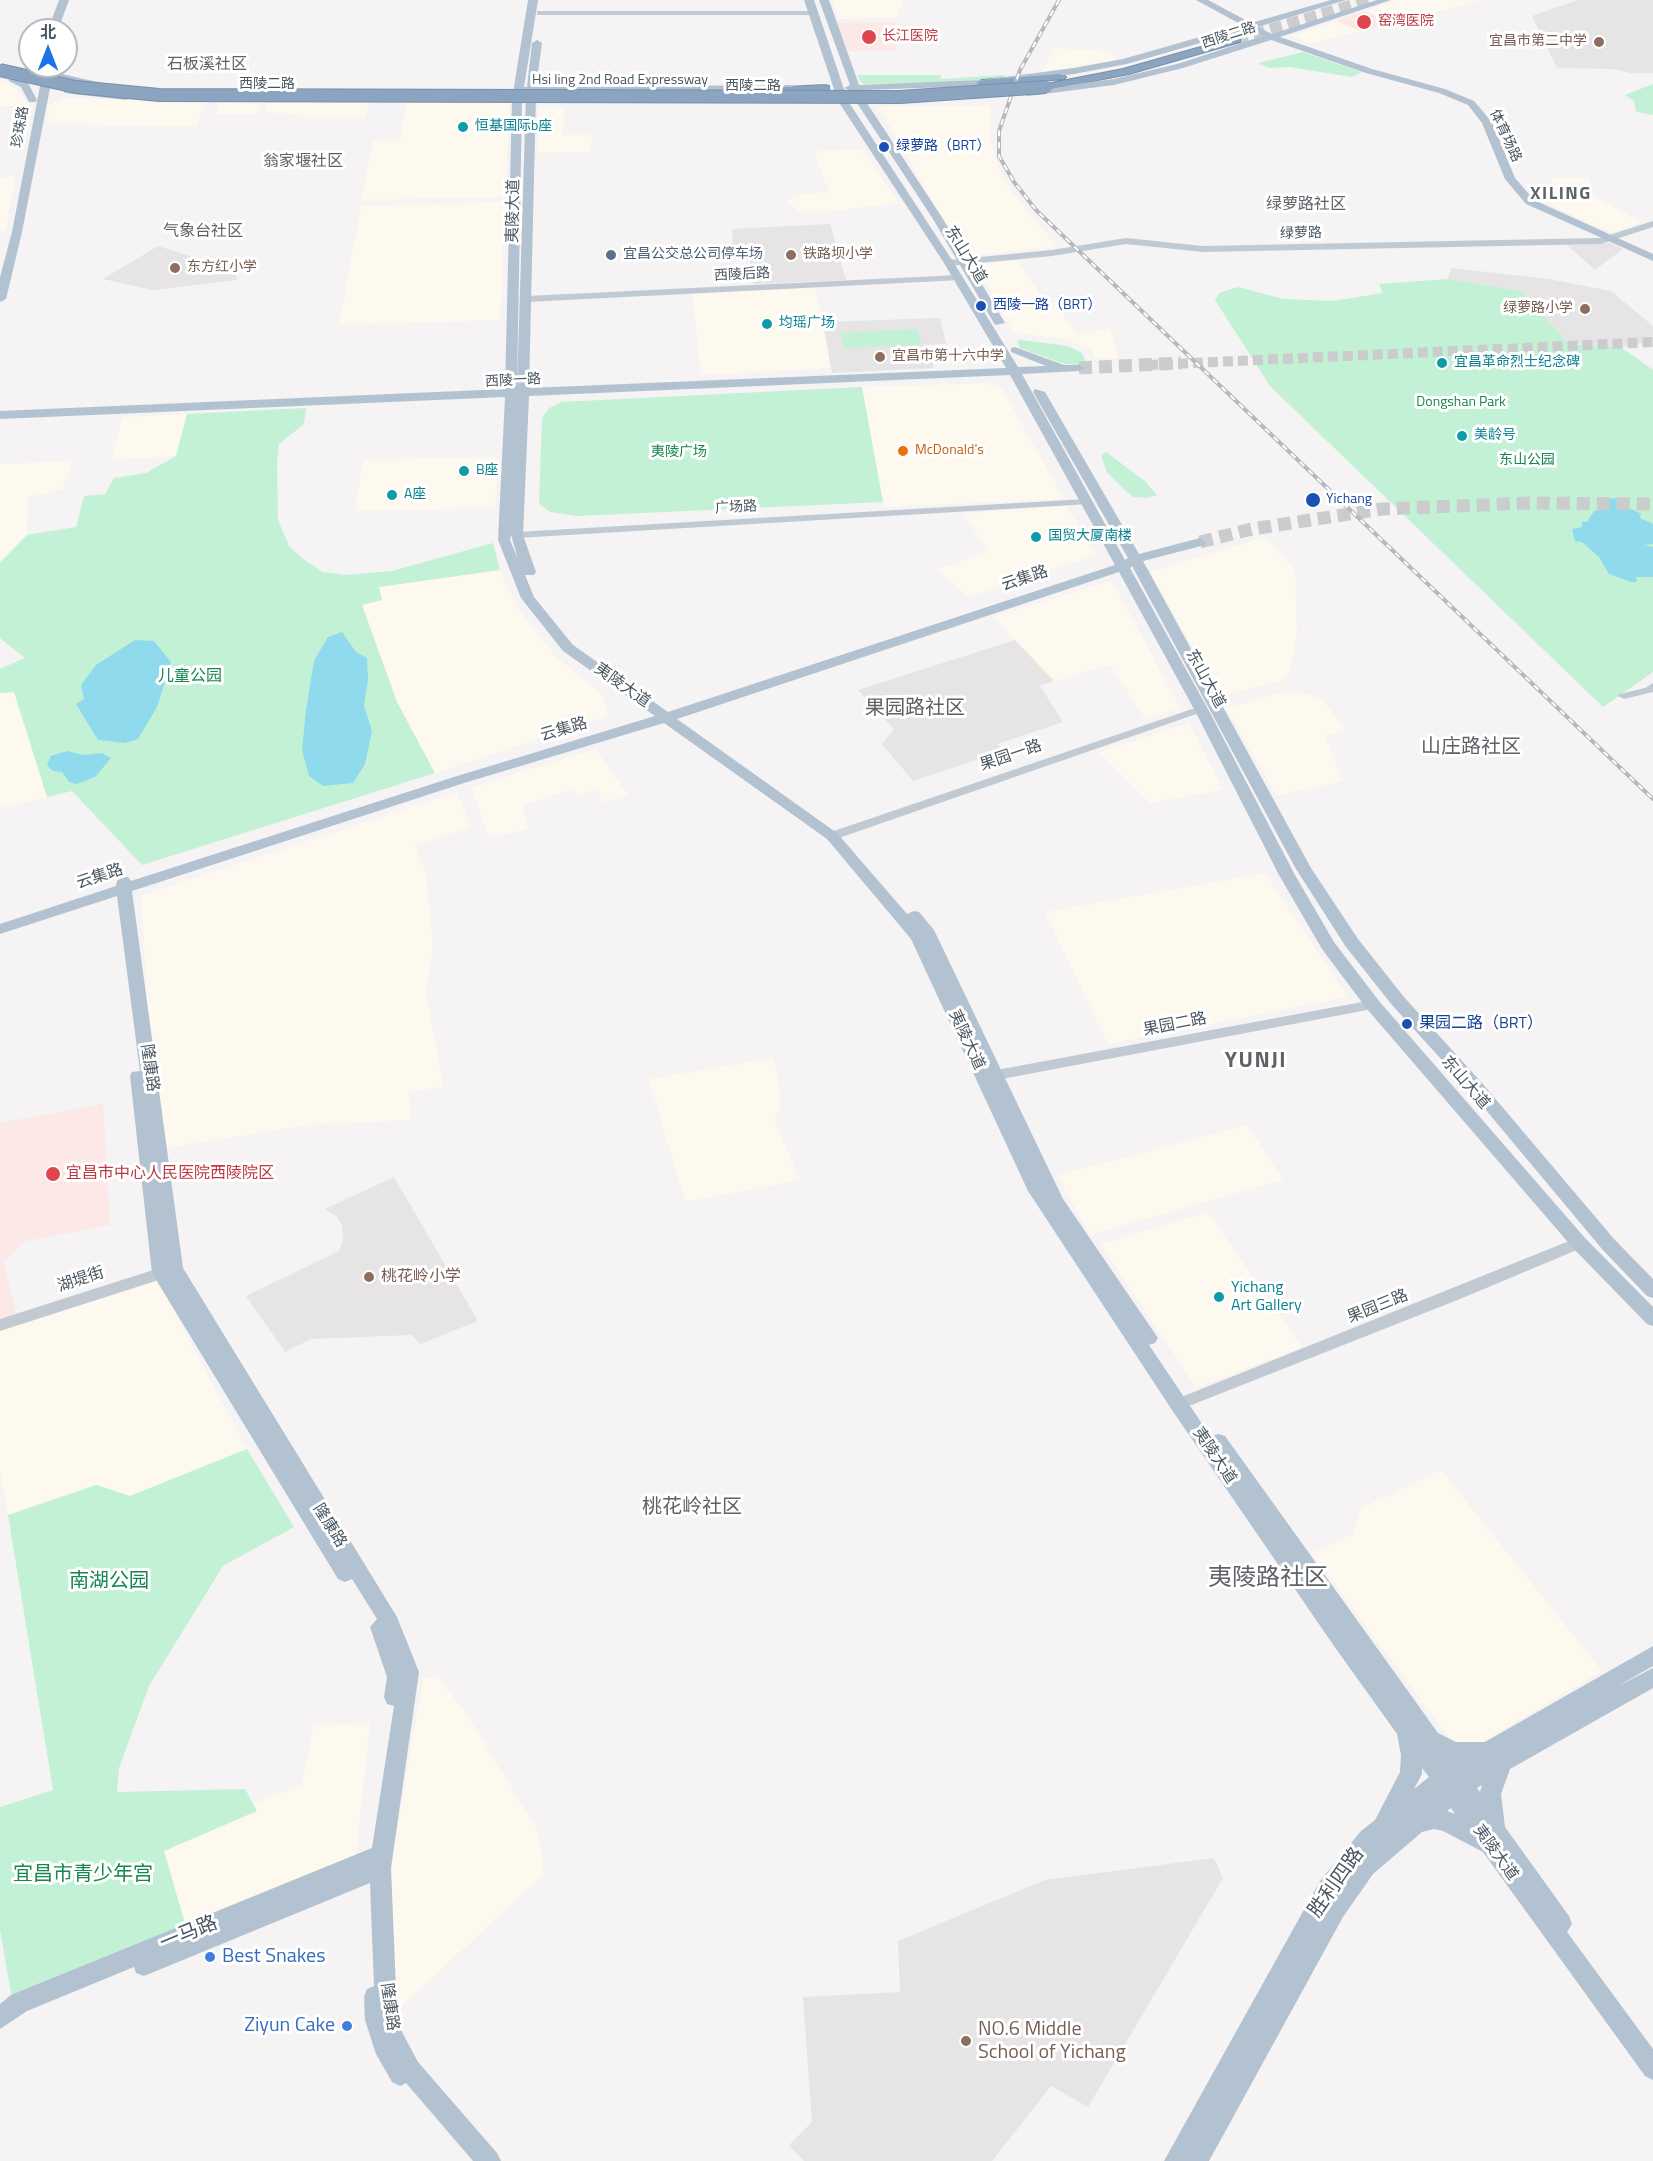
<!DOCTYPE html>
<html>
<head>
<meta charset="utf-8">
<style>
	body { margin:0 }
	#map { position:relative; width:1653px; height:2161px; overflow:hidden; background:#f5f3f3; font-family:"Titillium Web","Noto Sans SC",sans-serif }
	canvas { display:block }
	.north { position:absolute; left:18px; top:18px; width:60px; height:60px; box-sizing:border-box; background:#fff; border:2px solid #b7bbc0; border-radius:50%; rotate:0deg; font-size:16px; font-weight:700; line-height:24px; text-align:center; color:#4a5661 }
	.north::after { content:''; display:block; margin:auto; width:21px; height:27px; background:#1a73e8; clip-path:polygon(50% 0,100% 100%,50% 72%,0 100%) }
</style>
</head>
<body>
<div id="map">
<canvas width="1653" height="2161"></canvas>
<div class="north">北</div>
</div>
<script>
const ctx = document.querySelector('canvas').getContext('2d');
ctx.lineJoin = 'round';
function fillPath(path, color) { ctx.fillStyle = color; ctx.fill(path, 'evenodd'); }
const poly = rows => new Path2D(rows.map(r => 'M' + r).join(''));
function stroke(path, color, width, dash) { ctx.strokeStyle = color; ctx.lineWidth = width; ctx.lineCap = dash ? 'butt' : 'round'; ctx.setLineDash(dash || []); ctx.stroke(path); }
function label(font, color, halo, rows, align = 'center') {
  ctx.font = font + ' "Titillium Web","Noto Sans SC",sans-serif'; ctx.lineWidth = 6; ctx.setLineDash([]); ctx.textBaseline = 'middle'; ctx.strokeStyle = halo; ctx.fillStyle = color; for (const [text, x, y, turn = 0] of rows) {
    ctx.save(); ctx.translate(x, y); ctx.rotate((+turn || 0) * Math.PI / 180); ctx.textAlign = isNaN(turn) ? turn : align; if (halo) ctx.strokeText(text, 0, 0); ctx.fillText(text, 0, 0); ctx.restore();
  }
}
fillPath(poly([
	[832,0,902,0,898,16,892,18,840,19],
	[1398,0,1480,0,1392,24,1365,11],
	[1336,21,1361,31,1310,44,1291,36],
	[1053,48,1113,52,1114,60,1042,72],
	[0,80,15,87,28,105,0,107],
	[63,98,128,100,206,100,196,127,49,124,47,106],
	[221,101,262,101,257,114,215,114],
	[268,101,369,102,366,117,301,117,288,113,266,113],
	[510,101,505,197,361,200,373,141,400,140,406,102],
	[991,105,990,137,999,170,1011,191,1057,247,964,256,879,107],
	[538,107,564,107,563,135,593,135,590,152,538,153],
	[862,150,899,203,826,212,798,211,787,200,802,194,829,192,814,151],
	[15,177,6,230,0,231,0,178],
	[1551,178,1589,178,1590,195,1643,222,1612,232,1562,211,1533,194,1558,193],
	[505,202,500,320,339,325,361,206],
	[1016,260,1047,303,1055,303,1076,334,1110,329,1118,358,1096,359,1091,350,1068,340,1013,332,975,264],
	[815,288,832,368,701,375,692,293],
	[988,383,1002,389,1064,499,884,507,862,387],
	[187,414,176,456,111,460,122,417],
	[498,457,495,508,355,511,363,460],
	[72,461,63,489,28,497,27,535,0,560,0,464],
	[1067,506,1097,555,969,597,937,570,987,552,964,513],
	[1266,537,1295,570,1297,634,1290,671,1281,681,1220,696,1150,572],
	[500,570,518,608,556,657,603,695,608,716,435,773,397,702,362,605,382,600,379,587],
	[1112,580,1180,708,1146,720,1110,665,1054,681,993,617],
	[14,691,47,797,0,808,0,693],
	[1288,691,1308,694,1325,702,1346,731,1325,736,1343,781,1277,796,1226,708],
	[1189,723,1223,790,1149,803,1099,752],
	[596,749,628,795,604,803,596,790,576,796,572,789,523,805,528,830,488,837,472,787],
	[456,792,472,827,415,846,426,873,433,945,426,991,443,1086,409,1093,411,1120,307,1125,166,1148,149,1035,141,896],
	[1265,873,1348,997,1108,1044,1045,912],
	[773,1058,778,1072,777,1076,781,1103,775,1121,800,1180,685,1202,649,1079],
	[1248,1125,1283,1180,1090,1235,1057,1175],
	[1208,1212,1302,1347,1196,1388,1101,1244],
	[158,1281,247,1449,130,1496,96,1485,8,1515,0,1472,0,1331],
	[1441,1470,1602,1671,1461,1754,1312,1553,1353,1534,1361,1508],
	[437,1676,468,1716,538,1831,544,1874,393,2014,390,1968,392,1859,423,1678],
	[370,1723,356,1858,186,1927,164,1851,257,1811,253,1804,302,1784,314,1725]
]), '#fdf9ef');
fillPath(poly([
	[1578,0,1653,0,1653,73,1631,73,1612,69,1557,68,1532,16],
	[830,224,846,280,753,284,750,260,743,260,741,249,733,250,732,229],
	[1610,243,1623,249,1595,270,1567,245],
	[158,246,235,270,237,280,153,290,103,279],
	[1451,268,1549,279,1611,291,1653,326,1653,341,1621,347,1569,344,1522,291,1448,279],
	[940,318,946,344,928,345,934,368,832,373,823,322],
	[1015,640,1054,681,1040,686,1063,722,997,744,1004,751,913,781,882,744,894,729,858,690],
	[394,1177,478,1321,420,1344,412,1335,311,1339,285,1352,246,1296,339,1251,343,1240,342,1226,337,1217,325,1209],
	[1214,1858,1223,1878,1088,2107,1051,2086,992,2161,804,2161,789,2145,812,2122,803,1997,900,1992,898,1941,1045,1880]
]), '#e6e4e5');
fillPath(poly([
	[1365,11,1392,24,1361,31,1336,21],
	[895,22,897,51,848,51,837,23],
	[103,1104,110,1225,26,1241,3,1261,16,1313,0,1319,0,1123]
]), '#fce8e6');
fillPath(poly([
	[1303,52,1362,72,1352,77,1289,67,1269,68,1258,63],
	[857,75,941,75,941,79,1005,75,1004,78,940,83,862,84],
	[1653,84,1653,115,1636,112,1634,101,1625,95],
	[1448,279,1522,291,1569,344,1621,347,1653,370,1653,672,1603,707,1270,386,1215,300,1219,293,1238,287,1283,299,1332,301,1383,293,1379,284],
	[918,329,921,345,843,348,841,333],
	[1021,340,1068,346,1082,353,1088,366,1065,364,1020,348,1017,341],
	[862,387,883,502,578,516,550,512,539,504,542,418,549,408,562,402],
	[306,408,304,424,279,444,277,462,278,520,289,546,303,559,323,572,347,575,392,571,493,543,500,570,379,587,382,600,362,605,397,702,435,773,142,865,72,791,47,797,14,692,0,693,0,669,25,658,0,638,0,563,27,535,76,527,84,496,105,494,114,478,146,473,176,456,187,414],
	[1106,452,1145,481,1157,495,1147,498,1133,497,1127,492,1107,472,1101,456],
	[247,1449,294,1527,223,1566,149,1686,119,1768,117,1792,245,1789,257,1811,164,1851,186,1927,12,1999,0,1930,0,1807,53,1790,8,1515,96,1485,130,1496]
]), '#c3f1d5');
fillPath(poly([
	[1617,498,1621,500,1616,503,1636,511,1641,514,1640,518,1653,524,1653,544,1644,545,1653,547,1653,577,1636,577,1637,582,1631,582,1609,574,1599,557,1582,542,1575,541,1572,529,1582,527,1582,522,1587,522,1594,511,1600,510,1603,500],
	[342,632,356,652,367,658,368,679,364,706,372,731,365,764,353,783,323,786,309,776,302,750,306,710,314,661,328,637],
	[135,640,154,641,171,662,157,707,138,739,125,743,98,740,76,704,84,699,81,685,96,665],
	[67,751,83,755,102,753,111,758,95,777,77,784,69,782,62,772,53,771,47,765,51,756]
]), '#90daee');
stroke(poly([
	[1148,365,1653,342]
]), '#caccce', 10, [10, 5]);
stroke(poly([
	[1079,368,1181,363],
	[1200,542,1252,529,1382,509,1530,503,1653,504]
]), '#caccce', 13, [13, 7]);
stroke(poly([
	[1236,40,1370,0]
]), '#caccce', 12, [12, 6]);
const highway = poly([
	[1236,37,1240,38,1240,42,1129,74,1046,90,1040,87,1046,84,1123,69,1236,37],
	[1060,74,1066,77,1064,79,982,86,976,83,982,80,1060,74],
	[825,85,829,86,829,90,768,94,762,91,768,88,825,85]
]);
stroke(highway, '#7690ad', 2);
fillPath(poly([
	[537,11,814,11,818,13,814,15,537,15,537,11],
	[1653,221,1653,227,1601,244,1203,252,1126,244,1052,256,949,266,945,263,949,260,1052,250,1126,238,1203,246,1600,238,1653,221],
	[958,275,963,278,961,280,527,302,522,299,527,296,958,275],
	[1086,499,1091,502,1090,504,517,538,512,535,517,532,1086,499],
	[1653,683,1653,692,1624,699,1618,696,1620,694,1645,688,1653,683],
	[1201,706,1205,707,1205,711,836,839,832,840,826,836,828,833,1201,706],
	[1373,1000,1380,1005,1378,1008,986,1082,979,1077,986,1072,1373,1000],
	[1579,1237,1584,1239,1586,1243,1584,1247,1460,1299,1194,1404,1189,1406,1184,1404,1181,1400,1184,1396,1579,1237],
	[172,1264,177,1266,179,1270,177,1274,0,1331,0,1319,172,1264]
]), '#c1cad2');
fillPath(poly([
	[59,0,69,0,58,30,48,30,59,0],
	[528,0,538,0,524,87,527,87,532,43,537,40,542,43,536,87,790,85,795,88,790,91,536,93,529,388,1006,368,944,263,838,101,804,0,814,0,848,101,954,263,1018,367,1046,366,1011,352,1011,348,1015,347,1064,365,1079,365,1085,368,1079,371,1022,374,1125,560,1128,558,1033,392,1035,389,1045,392,1139,554,1200,538,1206,542,1205,545,1143,561,1311,868,1358,939,1404,997,1482,1083,1614,1239,1653,1279,1653,1298,1647,1296,1602,1249,1470,1091,1392,1005,1346,947,1296,869,1132,566,1130,568,1208,709,1295,875,1334,942,1379,1001,1585,1238,1653,1307,1653,1326,1647,1324,1573,1248,1367,1009,1322,949,1279,875,1194,709,1119,572,677,719,837,833,907,914,914,911,919,912,934,930,1063,1199,1158,1338,1155,1343,1149,1345,1211,1437,1218,1434,1225,1436,1438,1733,1456,1742,1485,1742,1653,1646,1653,1666,1616,1687,1653,1668,1653,1688,1510,1769,1501,1794,1505,1827,1569,1916,1572,1924,1567,1932,1653,2049,1653,2080,1645,2076,1483,1852,1443,1831,1434,1829,1422,1832,1373,1874,1343,1917,1209,2161,1164,2161,1320,1881,1361,1831,1375,1820,1400,1772,1401,1755,1397,1734,1334,1646,1172,1410,1028,1191,911,939,827,839,664,723,464,783,132,891,183,1268,397,1617,419,1672,391,1868,397,2014,402,2032,418,2062,497,2153,501,2161,473,2161,406,2083,400,2086,392,2082,376,2054,365,2020,364,1997,367,1989,374,1986,370,1883,144,1976,136,1973,134,1967,27,2011,0,2029,0,2004,11,1995,372,1848,394,1706,387,1704,384,1697,387,1677,370,1627,377,1619,352,1579,345,1582,338,1579,152,1273,130,1076,132,1072,140,1071,117,896,0,934,0,924,116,886,118,877,128,877,131,881,454,777,655,716,563,651,521,598,498,540,505,397,0,419,0,411,505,389,512,99,528,0],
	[523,93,526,93,517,389,522,99,523,93],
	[1010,375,1115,565,668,712,573,645,534,597,525,575,534,575,536,572,523,535,529,396,1010,375],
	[511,535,518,559,510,540,511,535],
	[1422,1768,1429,1777,1414,1789,1422,1774,1422,1768],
	[1482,1785,1480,1792,1477,1788,1482,1785],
	[1451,1808,1455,1814,1447,1811,1451,1808],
	[819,0,829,0,859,85,982,80,1074,68,1123,59,1242,25,1196,0,1208,0,1251,23,1331,0,1346,0,1258,27,1272,34,1377,0,1391,0,1280,37,1372,69,1445,89,1474,101,1492,122,1515,178,1534,200,1653,254,1653,261,1526,204,1505,179,1482,123,1468,105,1439,93,1366,73,1271,40,1183,68,1114,85,1028,96,1023,93,1028,90,1114,79,1177,64,1263,36,1249,29,1127,64,1074,74,982,86,861,90,865,100,943,219,1005,323,995,325,933,219,855,100,852,91,844,88,850,85,819,0],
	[44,66,54,66,53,72,111,85,106,88,52,78,22,232,6,299,0,302,0,277,12,232,42,76,26,71,31,68,43,70,44,66],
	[9,77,28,83,37,100,35,102,29,102,21,87,9,81,9,77],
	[68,88,126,94,131,97,126,100,65,93,63,91,68,88]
]), '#b3c2d1');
fillPath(highway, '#8ba5c1');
const rail = poly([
	[1059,0,1020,70,999,131,999,156,1014,182,1036,210,1653,799]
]);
stroke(rail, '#b5b8bd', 4);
stroke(rail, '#fff', 2, [6]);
const highwayBridge = poly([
	[0,70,76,87,159,95,900,97,1046,87]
]);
stroke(highwayBridge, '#7690ad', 14, []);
stroke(highwayBridge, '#8ba5c1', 12);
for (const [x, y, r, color] of [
	[1364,22,8,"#e0444e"],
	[869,37,8,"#e0444e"],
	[1599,42,6,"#8d6e63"],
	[463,127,6,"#0f9aa8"],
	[884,147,6,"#1a4fb4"],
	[611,255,6,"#5c6f8a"],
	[791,255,6,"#8d6e63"],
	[175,268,6,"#8d6e63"],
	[981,306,6,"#1a4fb4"],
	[1585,309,6,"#8d6e63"],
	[767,324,6,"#0f9aa8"],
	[880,357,6,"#8d6e63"],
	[1442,363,6,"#0f9aa8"],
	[1462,436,6,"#0f9aa8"],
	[903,451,6,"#e8710a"],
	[464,471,6,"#0f9aa8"],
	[392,495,6,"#0f9aa8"],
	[1313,500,8,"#1a4fb4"],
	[1036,537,6,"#0f9aa8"],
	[1407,1024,6,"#1a4fb4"],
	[53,1174,8,"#e0444e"],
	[369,1277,6,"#8d6e63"],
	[1219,1297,6,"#0f9aa8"],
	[210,1957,6,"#3f7fe0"],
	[347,2026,6,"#3f7fe0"],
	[966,2041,6,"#8d6e63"]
]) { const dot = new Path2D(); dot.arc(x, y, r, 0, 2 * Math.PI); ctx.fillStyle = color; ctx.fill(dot); stroke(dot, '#fff', 2); }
label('14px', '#be3a42', '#fff', [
	["窑湾医院",1378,22],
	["长江医院",882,37]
], 'left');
label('14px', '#4a5661', '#fff', [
	["西陵二路",1229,36,-18],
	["Hsi ling 2nd Road Expressway",620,81],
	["西陵二路",267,85],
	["西陵二路",753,87],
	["珍珠路",21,127,-80],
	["体育场路",1505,136,65],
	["绿萝路",1301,234,-1],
	["西陵后路",742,275,-3],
	["西陵一路",513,381,-3],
	["广场路",736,508,-3]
]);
label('14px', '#785e54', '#fff', [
	["宜昌市第二中学",1587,42,"right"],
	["铁路坝小学",803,255],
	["东方红小学",187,268],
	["绿萝路小学",1573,309,"right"],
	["宜昌市第十六中学",892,357]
], 'left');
label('14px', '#0d838f', '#fff', [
	["恒基国际b座",475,127],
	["均瑶广场",779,324],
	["宜昌革命烈士纪念碑",1454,363],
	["美龄号",1474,436],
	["B座",476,471],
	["A座",404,495],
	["国贸大厦南楼",1048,537]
], 'left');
label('14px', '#164399', '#fff', [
	["绿萝路（BRT）",896,147],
	["西陵一路（BRT）",993,306],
	["Yichang",1326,500]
], 'left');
label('14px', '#4e5e75', '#fff', [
	["宜昌公交总公司停车场",623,255]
], 'left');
label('14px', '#17864f', '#fff', [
	["Dongshan Park",1461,403],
	["夷陵广场",679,453],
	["东山公园",1527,461]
]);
label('14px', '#c56008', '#fff', [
	["McDonald's",915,451]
], 'left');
label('16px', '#5f6368', '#fff', [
	["石板溪社区",207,65],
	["翁家堰社区",303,162],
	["绿萝路社区",1306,205],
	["气象台社区",203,232]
]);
label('16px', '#4a5661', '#fff', [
	["夷陵大道",514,211,-89],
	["东山大道",965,255,58],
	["云集路",1025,579,-18],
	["东山大道",1205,679,61],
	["夷陵大道",622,686,35],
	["云集路",564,730,-16],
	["果园一路",1011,756,-19],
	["云集路",100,877,-18],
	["果园二路",1175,1025,-11],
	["夷陵大道",966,1040,65],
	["隆康路",149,1068,82],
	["东山大道",1465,1083,49],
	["湖堤街",81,1280,-18],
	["果园三路",1378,1307,-22],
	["夷陵大道",1214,1456,56],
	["隆康路",329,1526,58],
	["夷陵大道",1495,1853,54],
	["隆康路",389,2007,82]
]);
label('16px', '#17864f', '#fff', [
	["儿童公园",190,677]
]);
label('16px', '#164399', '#fff', [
	["果园二路（BRT）",1419,1024]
], 'left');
label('16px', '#be3a42', '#fff', [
	["宜昌市中心人民医院西陵院区",66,1174]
], 'left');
label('16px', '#785e54', '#fff', [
	["桃花岭小学",381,1277]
], 'left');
label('16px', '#0d838f', '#fff', [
	["Yichang",1231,1288],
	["Art Gallery",1231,1306]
], 'left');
ctx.letterSpacing = '1.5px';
label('bold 18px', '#5f6368', '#fff', [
	["XILING",1561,195]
]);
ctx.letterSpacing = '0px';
label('20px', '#5f6368', '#fff', [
	["果园路社区",915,709],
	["山庄路社区",1471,748],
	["桃花岭社区",692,1508]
]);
label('20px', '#17864f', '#fff', [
	["南湖公园",109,1582],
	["宜昌市青少年宫",83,1875]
]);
label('20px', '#4a5661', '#fff', [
	["胜利四路",1337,1883,-55],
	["一马路",189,1934,-22]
]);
label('20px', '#366cbe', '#fff', [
	["Best Snakes",222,1957],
	["Ziyun Cake",335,2026,"right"]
], 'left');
label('20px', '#785e54', '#fff', [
	["NO.6 Middle",978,2030],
	["School of Yichang",978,2053]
], 'left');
ctx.letterSpacing = '1.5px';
label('bold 22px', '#5f6368', '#fff', [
	["YUNJI",1256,1062]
]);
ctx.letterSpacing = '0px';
label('24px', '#5f6368', '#fff', [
	["夷陵路社区",1268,1579]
]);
</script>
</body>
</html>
